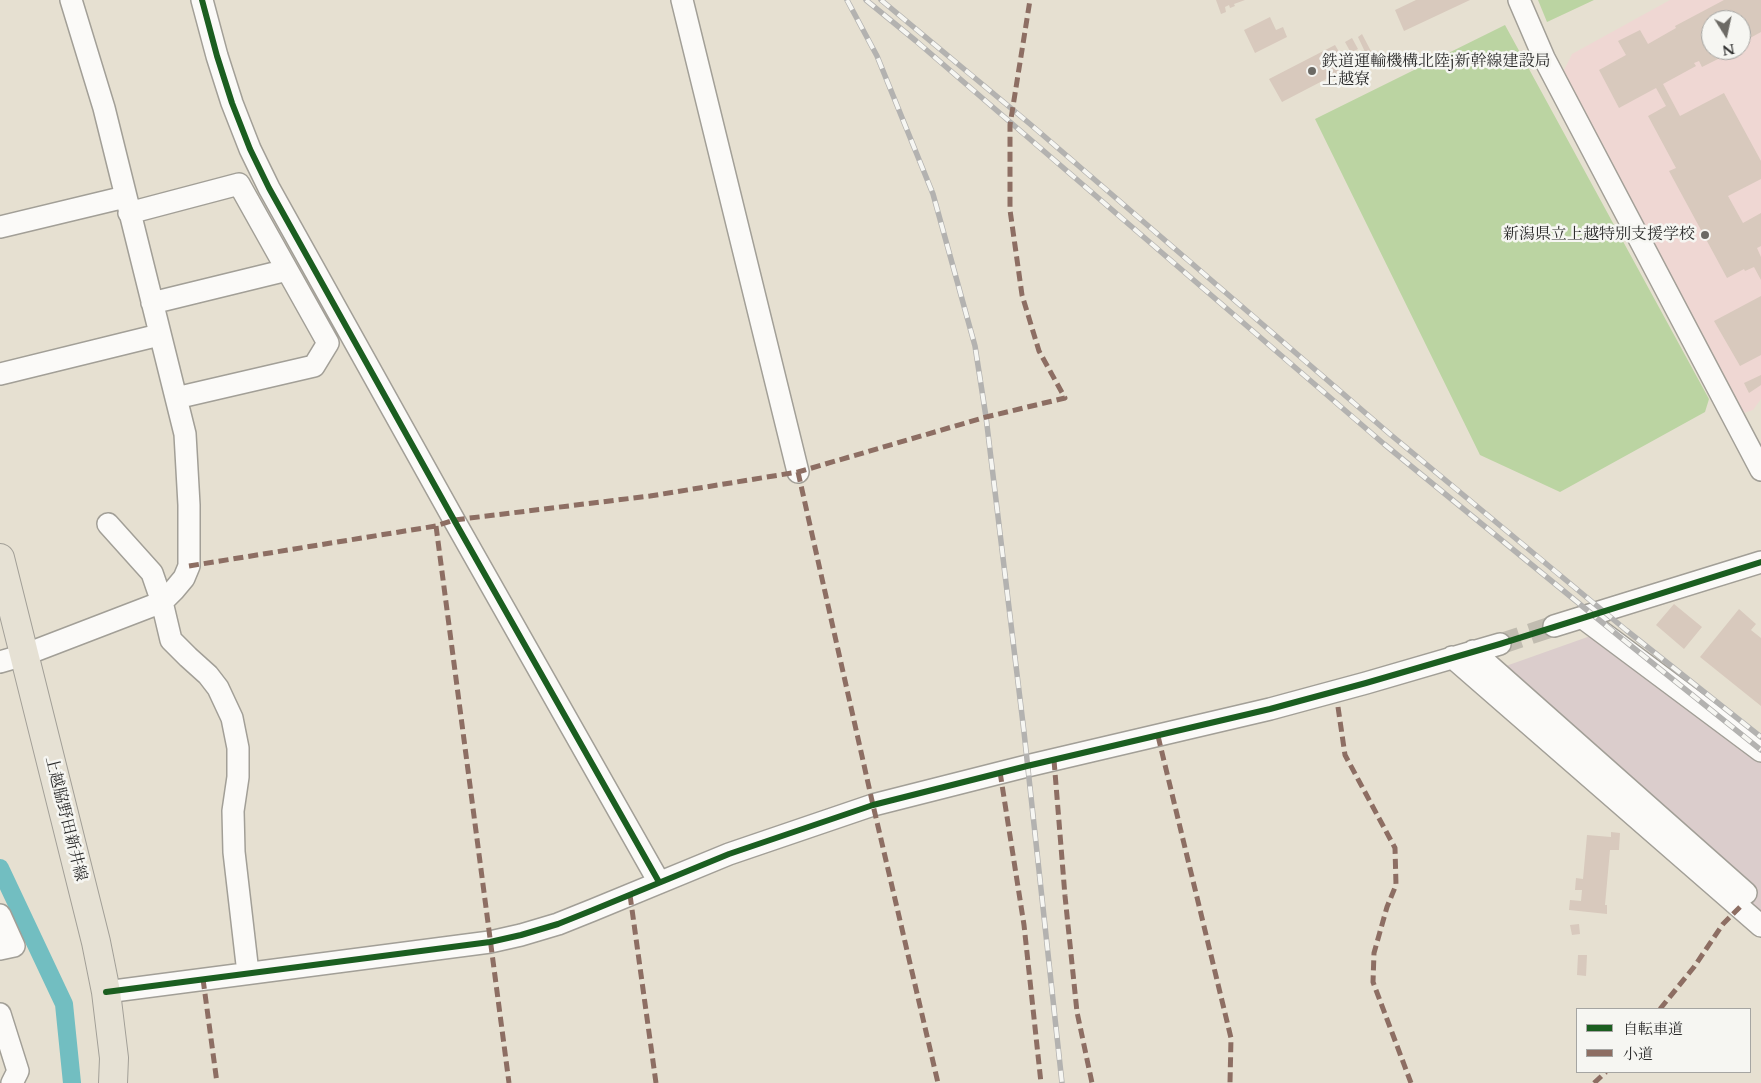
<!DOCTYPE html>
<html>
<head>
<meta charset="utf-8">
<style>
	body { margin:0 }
	#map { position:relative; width:1761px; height:1083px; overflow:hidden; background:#e6e0d1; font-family:Cardo,"Noto Serif JP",serif }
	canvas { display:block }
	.legend { position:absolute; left:1576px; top:1008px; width:175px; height:65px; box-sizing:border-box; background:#f6f6f2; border:1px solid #a5a5a2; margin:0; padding:6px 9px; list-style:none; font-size:15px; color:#2b2b2b }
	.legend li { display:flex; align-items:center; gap:10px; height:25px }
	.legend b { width:25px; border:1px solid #a5a5a2 }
	.north { position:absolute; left:1701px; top:10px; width:50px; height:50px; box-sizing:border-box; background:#f6f6f2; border:1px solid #a5a5a2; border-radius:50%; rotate:170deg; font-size:14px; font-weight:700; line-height:20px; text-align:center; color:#2b2b2b }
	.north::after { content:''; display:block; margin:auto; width:18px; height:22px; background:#6c6a65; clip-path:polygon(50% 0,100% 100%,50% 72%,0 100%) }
</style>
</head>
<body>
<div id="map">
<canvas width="1761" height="1083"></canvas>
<ul class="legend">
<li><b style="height:6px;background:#1b5e20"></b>自転車道</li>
<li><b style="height:6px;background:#8d6e63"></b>小道</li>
</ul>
<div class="north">N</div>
</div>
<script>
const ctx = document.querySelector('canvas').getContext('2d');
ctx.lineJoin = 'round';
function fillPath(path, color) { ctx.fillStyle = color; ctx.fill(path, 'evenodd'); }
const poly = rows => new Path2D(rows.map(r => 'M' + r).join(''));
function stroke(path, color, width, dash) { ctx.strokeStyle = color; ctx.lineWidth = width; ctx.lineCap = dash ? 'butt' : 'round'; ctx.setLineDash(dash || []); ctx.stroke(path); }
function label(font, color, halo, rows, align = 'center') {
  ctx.font = font + ' Cardo,"Noto Serif JP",serif'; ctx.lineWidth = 5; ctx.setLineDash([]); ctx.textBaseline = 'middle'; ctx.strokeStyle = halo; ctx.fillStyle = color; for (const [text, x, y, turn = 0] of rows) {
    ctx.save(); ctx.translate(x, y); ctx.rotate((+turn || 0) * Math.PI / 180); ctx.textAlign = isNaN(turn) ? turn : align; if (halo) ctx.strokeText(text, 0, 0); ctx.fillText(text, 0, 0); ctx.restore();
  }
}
fillPath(poly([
	[1670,0,1761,0,1761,399,1753,410,1744,413,1563,72,1572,54],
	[1711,20,1741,20,1741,50,1711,50]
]), '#efd7d3');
fillPath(poly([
	[1596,634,1761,760,1761,918,1489,672]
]), '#dbcdcc');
fillPath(poly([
	[1538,0,1594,0,1547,22],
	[1505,25,1709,399,1705,412,1560,492,1480,455,1315,119]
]), '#bbd4a2');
stroke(poly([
	[0,868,64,1004,72,1083]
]), '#72bec1', 18);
fillPath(poly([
	[1216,0,1245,0,1234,4,1235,6,1230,8,1229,5,1225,7,1226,12,1221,14],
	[1416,0,1470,0,1404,31,1395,10],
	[1724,0,1761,0,1761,32,1741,43,1741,20,1711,20,1711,50,1728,50,1730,53,1702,67,1699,61,1694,63,1696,66,1663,84,1680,116,1724,93,1761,161,1761,179,1728,196,1743,223,1761,213,1761,246,1757,248,1761,257,1761,280,1754,267,1745,271,1744,269,1727,278,1669,171,1676,168,1648,116,1666,106,1656,88,1619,108,1599,70,1626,55,1618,41,1640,30,1648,44,1676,28,1675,26],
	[1270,17,1276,30,1283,27,1287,37,1255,53,1244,30],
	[1362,34,1373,55,1358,62,1356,57,1365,52,1358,37],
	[1352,38,1358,49,1351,53,1345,42],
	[1335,45,1342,57,1349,54,1355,64,1282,102,1269,79],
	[1761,296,1761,355,1740,366,1714,321],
	[1761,375,1761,385,1749,393,1744,383],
	[1674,604,1702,627,1684,649,1656,625],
	[1739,609,1756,624,1751,630,1761,638,1761,706,1700,657],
	[1611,832,1620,833,1619,850,1610,850,1605,905,1607,905,1607,914,1569,910,1570,900,1581,901,1582,890,1575,890,1576,878,1583,879,1587,835,1611,837],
	[1579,924,1580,934,1572,935,1570,925],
	[1578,955,1587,955,1586,976,1577,975]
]), '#d8c9bd');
stroke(poly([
	[1500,644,1554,626]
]), '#c1bcb0', 21, [21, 11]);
const minor = poly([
	[202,0,217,56,232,103,250,149,269,188,454,520,659,882],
	[682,0,798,472],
	[1519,0,1544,58,1761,470],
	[129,213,239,184,328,343,314,366,176,398],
	[0,227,125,197],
	[152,303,287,270],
	[0,374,159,335],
	[108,524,152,573,162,602,171,640,188,657,208,675,218,688,232,718,238,748,238,777,233,811,234,852,248,973],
	[1583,618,1761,751],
	[1554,626,1761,562],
	[1473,651,1746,893],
	[1452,657,1761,926],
	[0,662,24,655,162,602,174,590,184,578,189,566,189,505,185,434,104,108,71,0],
	[0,915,14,946,0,949],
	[106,992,490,942,521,935,558,924,593,910,729,854,873,805,1027,766,1270,709,1366,683,1500,644],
	[0,1014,18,1071,12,1083]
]);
const major = poly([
	[0,558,96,942,106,992,114,1058,113,1083]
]);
stroke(minor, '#a29f97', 24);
stroke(major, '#a29f97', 30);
stroke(minor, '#fbfaf8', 21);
stroke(major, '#e6e1d4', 28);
const rail = poly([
	[847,0,877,56,933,194,975,346,986,417,1024,732,1062,1083],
	[866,0,916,41,1384,444,1620,637,1761,750],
	[881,0,1030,124,1391,435,1626,630,1761,737]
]);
stroke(rail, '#b3b2b0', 5.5);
stroke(rail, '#f6f6f2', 4, [11]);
stroke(poly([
	[798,472,873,805,938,1083],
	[436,526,509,1083],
	[189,566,436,526,454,520,650,496,798,472,986,417,1065,398,1039,351,1022,295,1010,210,1010,125,1030,0],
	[1338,707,1345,755,1395,848,1396,885,1387,907,1374,953,1373,982,1411,1083],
	[1158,736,1231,1038,1230,1083],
	[1054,760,1065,896,1077,1012,1092,1083],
	[1000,772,1024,925,1041,1083],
	[630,895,656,1083],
	[203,979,217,1083],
	[1660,1009,1694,967,1723,924,1740,907],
	[1594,1083,1606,1072]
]), '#8d6e63', 5, [10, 5]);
stroke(poly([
	[202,0,217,56,232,103,250,149,269,188,454,520,659,882],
	[106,992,490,942,521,935,558,924,593,910,729,854,873,805,1027,766,1270,709,1366,683,1500,644,1761,562]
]), '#1b5e20', 6);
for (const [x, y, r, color] of [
	[1312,71,5,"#6c6a65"],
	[1705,235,5,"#6c6a65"]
]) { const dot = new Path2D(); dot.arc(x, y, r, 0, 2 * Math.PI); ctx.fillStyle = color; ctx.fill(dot); stroke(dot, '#f6f6f2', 2); }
label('16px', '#2b2b2b', '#f6f6f2', [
	["鉄道運輸機構北陸j新幹線建設局",1322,62],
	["上越寮",1322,80],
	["新潟県立上越特別支援学校",1695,235,"right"]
], 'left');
label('16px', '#2b2b2b', '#f6f6f2', [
	["上越脇野田新井線",65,819,76]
]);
</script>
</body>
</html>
